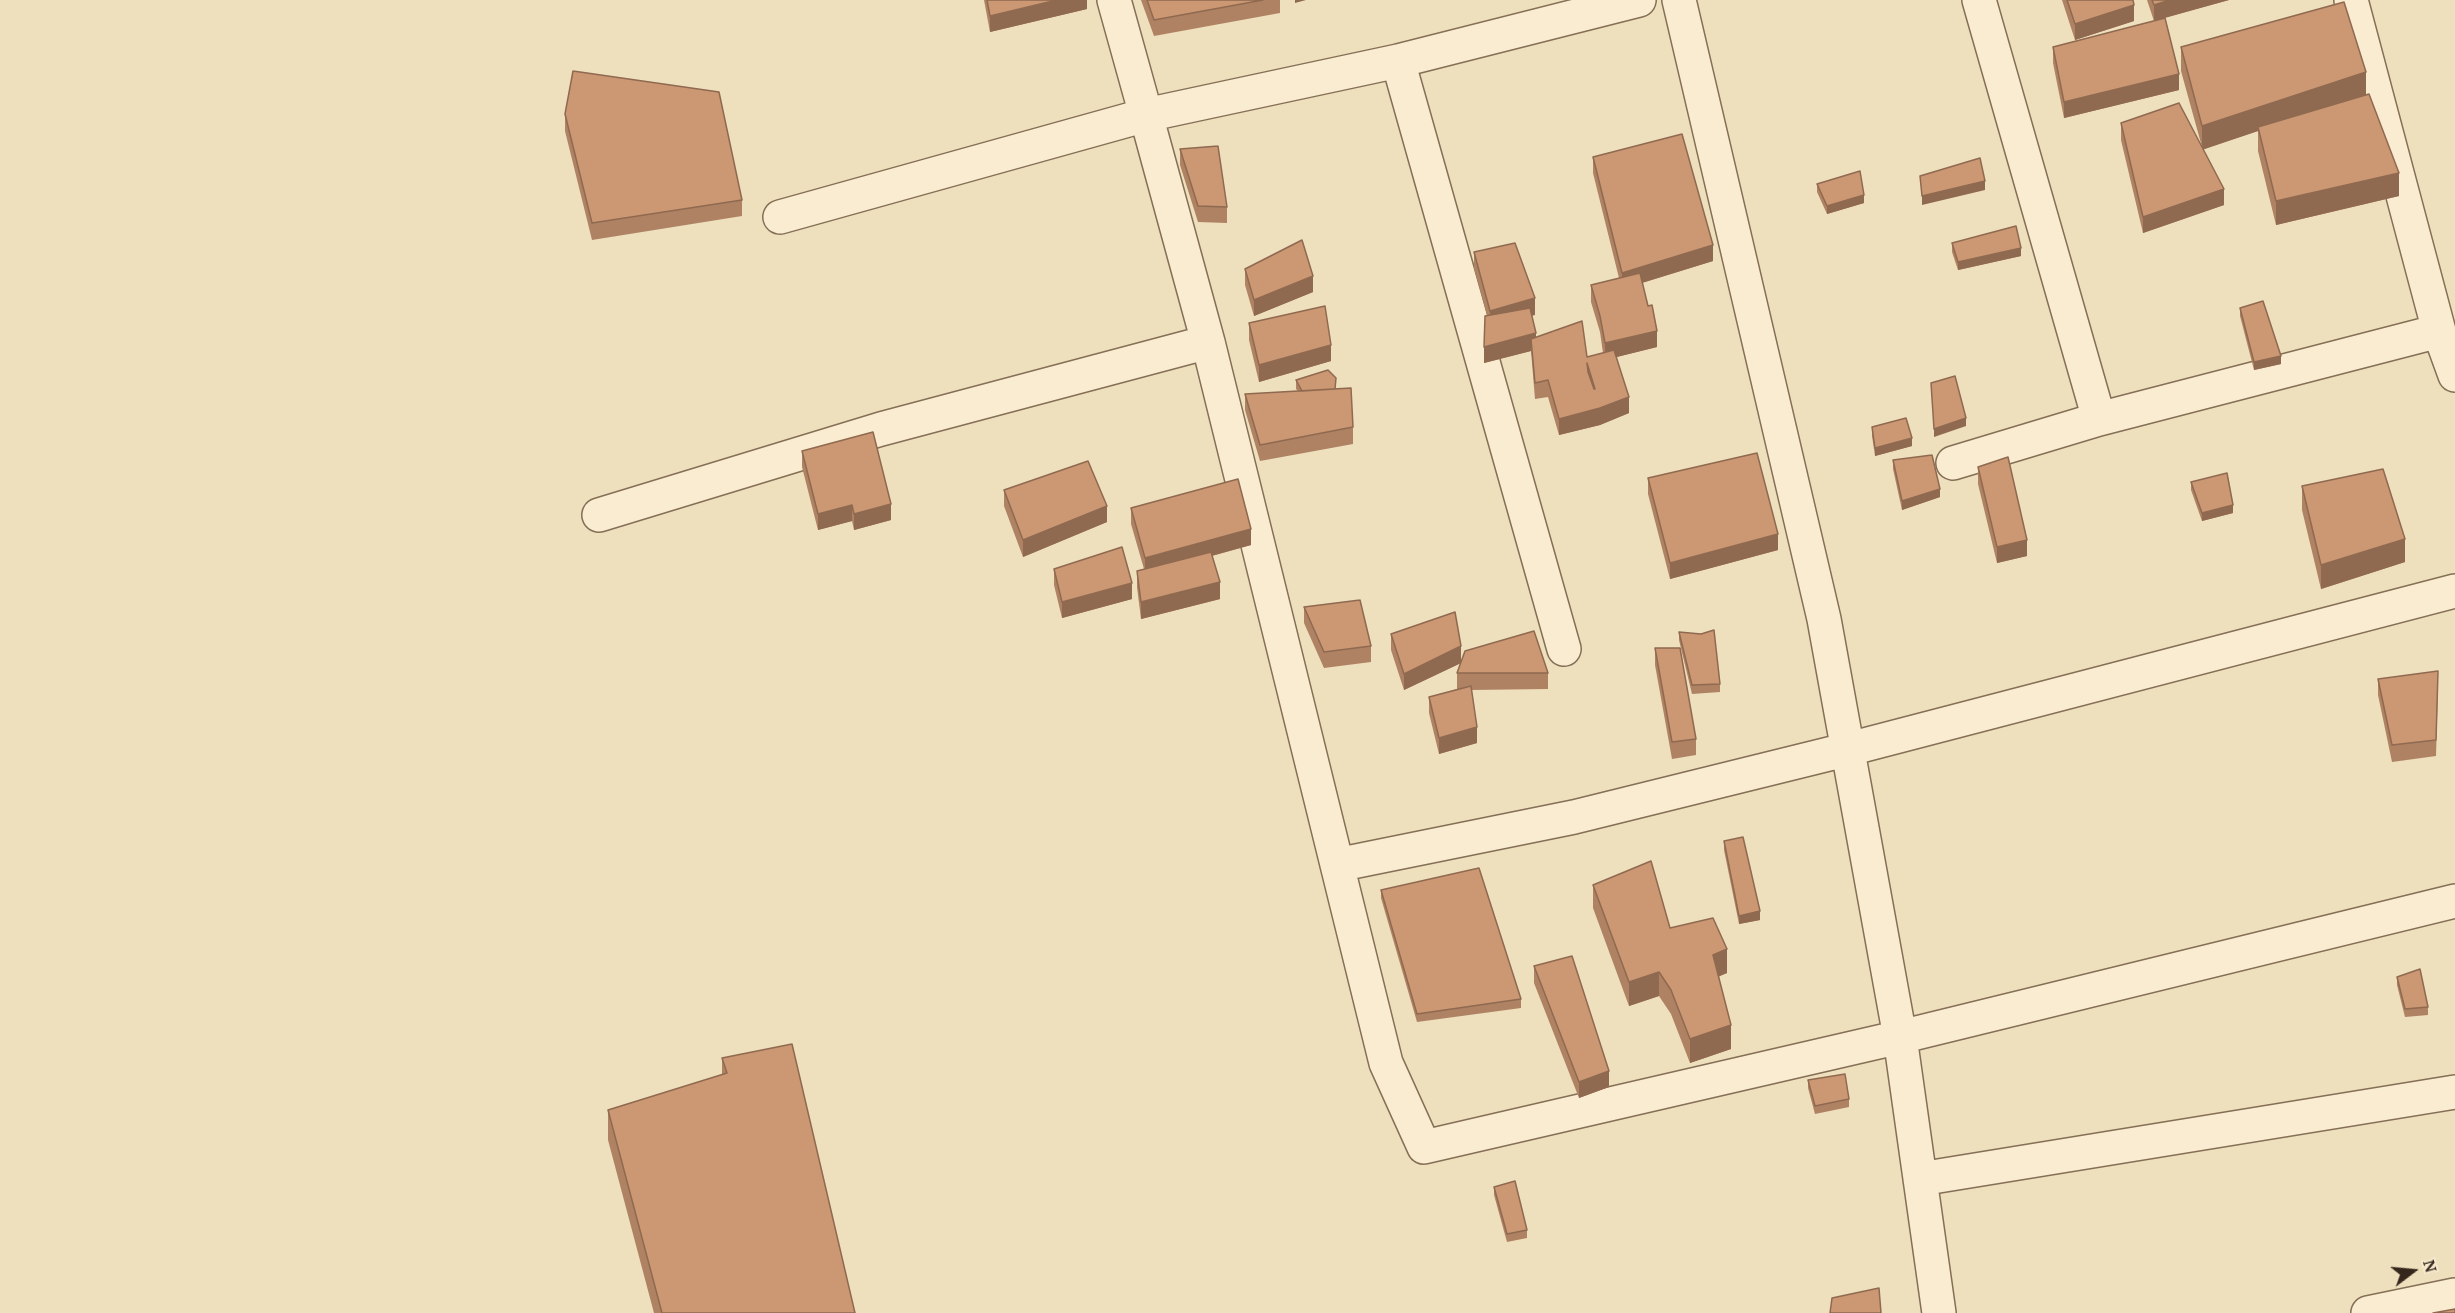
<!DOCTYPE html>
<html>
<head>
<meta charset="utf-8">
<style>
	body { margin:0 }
	#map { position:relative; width:2455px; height:1313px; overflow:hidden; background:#eedfbd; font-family:"PT Serif",serif }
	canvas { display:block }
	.north { position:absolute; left:2383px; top:1241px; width:60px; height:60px; -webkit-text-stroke:4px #f5e9cd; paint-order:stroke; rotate:74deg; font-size:16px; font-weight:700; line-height:24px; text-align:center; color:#35271b }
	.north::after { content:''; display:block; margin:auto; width:21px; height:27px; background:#35271b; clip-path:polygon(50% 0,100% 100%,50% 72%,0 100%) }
</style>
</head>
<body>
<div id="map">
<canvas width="2455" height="1313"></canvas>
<div class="north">N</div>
</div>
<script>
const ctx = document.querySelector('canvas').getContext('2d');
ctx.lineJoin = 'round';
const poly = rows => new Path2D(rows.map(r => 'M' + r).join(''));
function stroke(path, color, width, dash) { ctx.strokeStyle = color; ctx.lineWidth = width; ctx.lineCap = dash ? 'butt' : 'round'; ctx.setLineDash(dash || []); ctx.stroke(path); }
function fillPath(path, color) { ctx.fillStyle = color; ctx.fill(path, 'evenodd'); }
const minor = poly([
	[1114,0,1146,115,1398,61,1639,0],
	[1679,0,1824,619,1900,1037,1939,1313],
	[1979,0,2099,419,2439,331,2351,0],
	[1398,61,1564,649],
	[780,217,1146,115,1208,342,1386,1063,1424,1147,1900,1037,2455,901],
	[2439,331,2455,375],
	[1953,463,2099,419],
	[599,515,881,429,1208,342],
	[1337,865,1574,817,1849,749,2455,591],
	[1920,1179,2455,1092],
	[2368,1313,2455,1295]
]);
stroke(minor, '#856f56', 36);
stroke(minor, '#f9ecd0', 33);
fillPath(poly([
	[984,0,1087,0,1087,9,990,32],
	[1141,0,1280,0,1280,13,1154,36],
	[2062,0,2133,0,2134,21,2075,40],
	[2147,0,2229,0,2163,18,2179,90,2064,118,2053,63,2053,47,2154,21],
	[2181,47,2366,95,2399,196,2276,225,2258,151,2258,131,2203,149,2224,205,2143,233,2121,140,2121,123,2202,147,2181,71],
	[565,114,742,200,742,216,592,240,565,131],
	[1180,149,1227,207,1227,223,1198,222,1180,165],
	[1593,157,1713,261,1642,283,1657,347,1616,357,1629,413,1600,425,1559,435,1548,397,1535,399,1531,351,1484,363,1487,315,1474,268,1474,252,1535,315,1531,315,1536,337,1587,357,1603,353,1600,332,1591,302,1591,285,1619,278,1593,173],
	[1817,184,1864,203,1827,214,1817,192],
	[1952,243,2021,256,1958,270,1952,252],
	[1245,269,1313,292,1254,316,1245,285],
	[2240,308,2281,364,2254,370,2240,316],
	[1249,323,1331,361,1259,382,1249,340],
	[1296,380,1336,389,1353,427,1353,444,1260,461,1245,410,1245,394,1298,391,1296,389],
	[1872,427,1912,446,1875,456,1872,436],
	[802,451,891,520,854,530,852,521,818,530,802,467],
	[1893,460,1940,497,1902,510,1893,469],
	[1978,467,2027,556,1997,563,1978,484],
	[1648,478,1778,550,1670,579,1648,494],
	[2191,482,2233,513,2202,521,2191,490],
	[2302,486,2405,562,2321,589,2302,510],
	[1004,490,1107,522,1023,557,1004,506],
	[1131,508,1251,545,1212,556,1220,599,1141,619,1137,587,1137,571,1144,569,1131,524],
	[1054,569,1132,599,1062,618,1054,585],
	[1304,607,1371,646,1371,662,1324,668,1304,623],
	[1679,632,1720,684,1720,692,1692,694,1679,640],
	[1391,634,1461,661,1548,673,1548,689,1471,690,1477,743,1439,754,1429,713,1429,697,1457,689,1457,673,1461,663,1404,690,1391,650],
	[1655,648,1696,739,1696,755,1672,759,1655,665],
	[2378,679,2438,687,2436,756,2392,762,2378,695],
	[1724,841,1760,920,1739,924,1724,850],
	[1593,885,1670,928,1727,973,1719,976,1731,1049,1690,1063,1671,1014,1659,996,1629,1006,1593,908],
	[1381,890,1521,999,1521,1008,1417,1022,1381,898],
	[1534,966,1609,1087,1579,1098,1534,983],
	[2397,977,2428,1007,2428,1015,2405,1017,2397,985],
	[722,1058,855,1313,654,1313,608,1140,608,1110,722,1075],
	[1808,1080,1849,1099,1849,1107,1815,1114,1808,1088],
	[1494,1187,1527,1230,1527,1238,1507,1242,1494,1195]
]), '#af8263');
fillPath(poly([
	[1057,0,1087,0,1087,9,990,32,990,16],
	[1295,0,1306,0,1295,3],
	[2170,0,2229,0,2154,21,2154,5],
	[2134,5,2134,21,2075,40,2075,24],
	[2366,72,2366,96,2258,127,2258,131,2202,150,2202,126],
	[2179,74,2179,90,2064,118,2064,102],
	[2399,173,2399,196,2276,225,2276,201],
	[1985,181,1985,190,1922,205,1922,196],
	[2224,189,2224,205,2143,233,2143,217],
	[1864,195,1864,203,1827,214,1827,206],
	[1713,245,1713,261,1622,289,1622,273],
	[2021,248,2021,256,1958,270,1958,262],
	[1313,276,1313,292,1254,316,1254,300],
	[1535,298,1535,315,1490,327,1490,311],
	[1657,331,1657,347,1605,360,1605,343],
	[1536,333,1536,349,1531,339,1531,351,1484,363,1484,347],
	[1331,345,1331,361,1259,382,1259,365],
	[2281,356,2281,364,2254,370,2254,362],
	[1629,397,1629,413,1600,425,1559,435,1559,419],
	[1966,418,1966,426,1934,437,1934,429],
	[1912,438,1912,446,1875,456,1875,448],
	[1940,489,1940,497,1902,510,1902,501],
	[891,504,891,520,854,530,854,514],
	[852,505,852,521,818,530,818,514],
	[2233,505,2233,513,2202,521,2202,513],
	[1107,506,1107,522,1023,557,1023,540],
	[1251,529,1251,545,1145,574,1145,558],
	[1778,534,1778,550,1670,579,1670,563],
	[2405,539,2405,562,2321,589,2321,565],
	[2027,540,2027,556,1997,563,1997,547],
	[1220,582,1220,599,1141,619,1141,602],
	[1132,583,1132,599,1062,618,1062,602],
	[1461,646,1461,663,1404,690,1404,674],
	[1477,727,1477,743,1439,754,1439,738],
	[1760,911,1760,920,1739,924,1739,916],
	[1727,949,1727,973,1713,979,1713,955],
	[1659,972,1659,996,1629,1006,1629,982],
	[1731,1025,1731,1049,1690,1063,1690,1039],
	[1609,1071,1609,1087,1579,1098,1579,1082]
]), '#8f6a50');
const building = poly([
	[987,0,1057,0,990,16,987,0],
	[1147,0,1263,0,1154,20,1147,0],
	[2067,0,2133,0,2134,5,2075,24,2067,0],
	[2152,0,2170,0,2154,5,2152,0],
	[2344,2,2366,72,2202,126,2181,47,2344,2],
	[2165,18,2179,74,2064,102,2053,47,2165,18],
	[573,71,719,92,742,200,592,223,565,114,573,71],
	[2369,94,2399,173,2276,201,2258,127,2369,94],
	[2179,103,2224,189,2143,217,2121,123,2179,103],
	[1682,134,1713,245,1622,273,1593,157,1682,134],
	[1218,146,1227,207,1198,206,1180,149,1218,146],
	[1980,158,1985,181,1922,196,1920,176,1980,158],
	[1860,171,1864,195,1827,206,1817,184,1860,171],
	[2016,226,2021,248,1958,262,1952,243,2016,226],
	[1302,240,1313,276,1254,300,1245,269,1302,240],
	[1515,243,1535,298,1490,311,1474,252,1515,243],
	[1640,273,1648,306,1652,305,1657,331,1605,343,1600,316,1591,285,1640,273],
	[2263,301,2281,356,2254,362,2240,308,2263,301],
	[1325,306,1331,345,1259,365,1249,323,1325,306],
	[1530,308,1536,333,1484,347,1485,316,1530,308],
	[1582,321,1587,357,1614,350,1629,397,1600,408,1559,419,1548,380,1535,383,1531,339,1582,321],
	[1587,363,1595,389,1594,389,1588,372,1587,363],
	[1328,370,1336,378,1335,389,1302,391,1296,380,1328,370],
	[1955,376,1966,418,1934,429,1931,383,1955,376],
	[1351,388,1353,427,1260,445,1245,394,1351,388],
	[1906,418,1912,438,1875,448,1872,427,1906,418],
	[873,432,891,504,854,514,852,505,818,514,802,451,873,432],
	[1757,453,1778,534,1670,563,1648,478,1757,453],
	[1932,455,1940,489,1902,501,1893,460,1932,455],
	[2008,457,2027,540,1997,547,1978,467,2008,457],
	[1088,461,1107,506,1023,540,1004,490,1088,461],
	[2383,469,2405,539,2321,565,2302,486,2383,469],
	[2227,473,2233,505,2202,513,2191,482,2227,473],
	[1238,479,1251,529,1145,558,1131,508,1238,479],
	[1122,547,1132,583,1062,602,1054,569,1122,547],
	[1211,552,1220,582,1141,602,1137,571,1211,552],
	[1360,600,1371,646,1324,652,1304,607,1360,600],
	[1455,612,1461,646,1404,674,1391,634,1455,612],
	[1714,630,1720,684,1692,685,1679,632,1701,634,1714,630],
	[1534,631,1548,673,1457,673,1465,651,1534,631],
	[1655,648,1680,648,1696,739,1672,742,1655,648],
	[2438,671,2436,740,2392,745,2378,679,2438,671],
	[1471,686,1477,727,1439,738,1429,697,1471,686],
	[1743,837,1760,911,1739,916,1724,841,1743,837],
	[1651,861,1670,928,1713,918,1727,949,1713,955,1731,1025,1690,1039,1671,990,1659,972,1629,982,1593,885,1651,861],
	[1479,868,1521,999,1417,1014,1381,890,1479,868],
	[1572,956,1609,1071,1579,1082,1534,966,1572,956],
	[2420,969,2428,1007,2405,1009,2397,977,2420,969],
	[792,1044,855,1313,662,1313,608,1110,727,1073,722,1058,792,1044],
	[1845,1074,1849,1099,1815,1106,1808,1080,1845,1074],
	[1515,1181,1527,1230,1507,1234,1494,1187,1515,1181],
	[1879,1288,1881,1313,1830,1313,1832,1298,1879,1288],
	[2455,1309,2455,1313,2433,1313,2455,1309]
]);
fillPath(building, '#cc9773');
stroke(building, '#8f6a50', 1.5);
</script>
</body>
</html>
